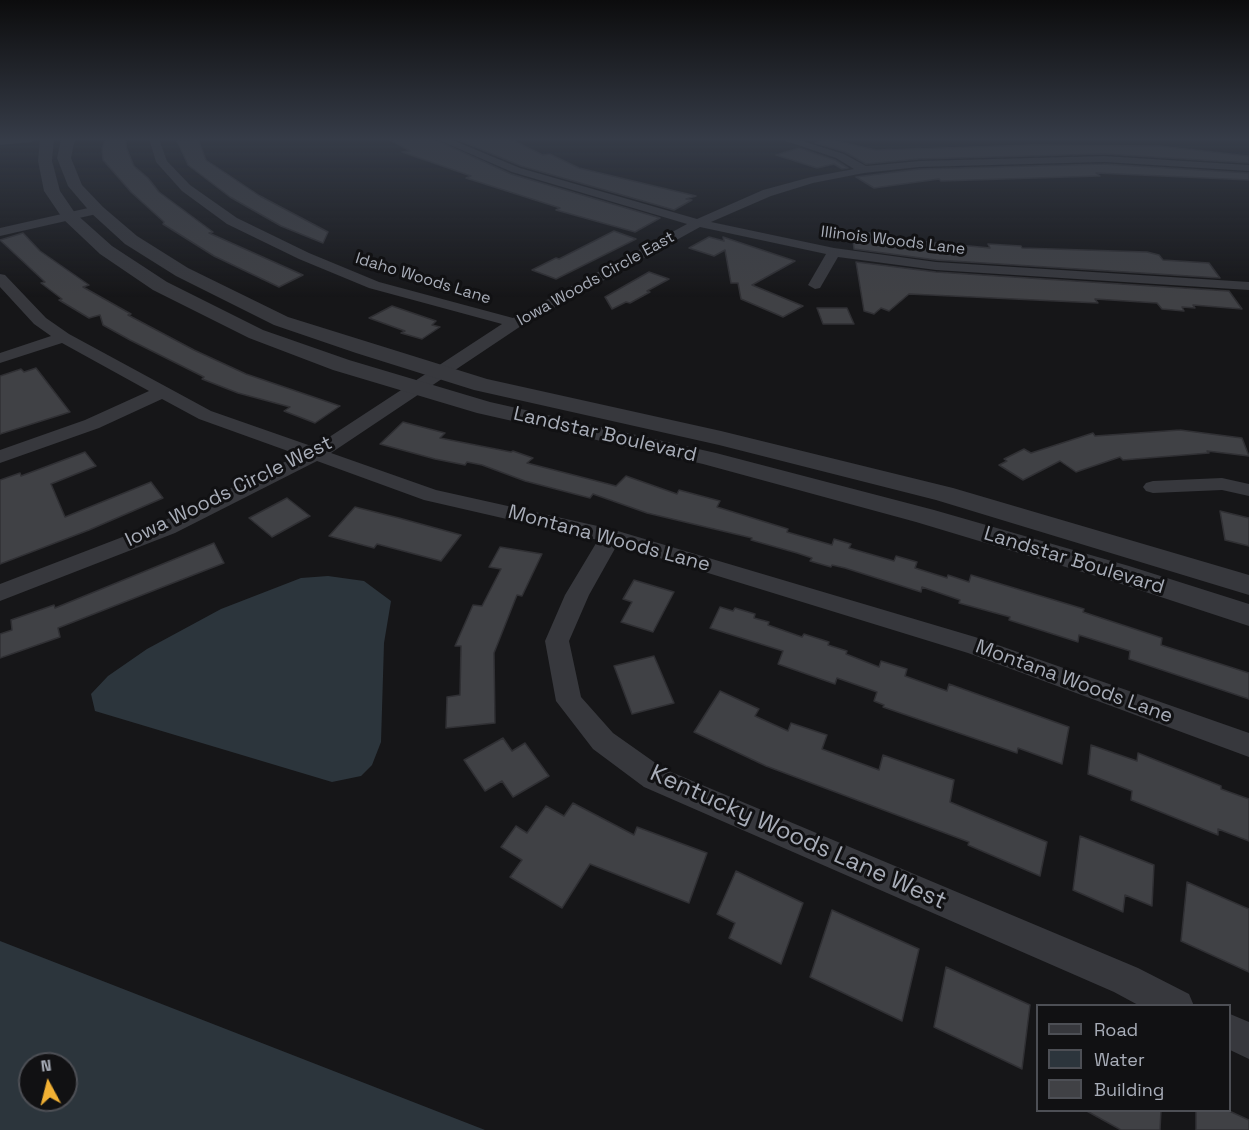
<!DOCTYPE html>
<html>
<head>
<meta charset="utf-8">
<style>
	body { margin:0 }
	#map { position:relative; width:1249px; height:1130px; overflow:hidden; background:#161618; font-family:"Space Grotesk",sans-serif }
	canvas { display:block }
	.legend { position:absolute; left:1036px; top:1004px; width:195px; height:108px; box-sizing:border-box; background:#111113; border:2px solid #4d4f55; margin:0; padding:8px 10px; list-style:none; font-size:18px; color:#a8adb8 }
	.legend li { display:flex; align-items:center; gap:12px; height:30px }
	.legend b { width:30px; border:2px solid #4d4f55 }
	.north { position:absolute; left:18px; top:1052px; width:60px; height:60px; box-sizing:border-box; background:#111113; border:2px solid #4d4f55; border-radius:50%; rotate:353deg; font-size:16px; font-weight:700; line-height:24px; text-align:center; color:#a8adb8 }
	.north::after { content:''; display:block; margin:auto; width:21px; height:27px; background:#f2b134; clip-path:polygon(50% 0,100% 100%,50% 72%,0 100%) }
</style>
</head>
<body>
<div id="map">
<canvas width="1249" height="1130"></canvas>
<ul class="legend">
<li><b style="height:8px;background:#37383d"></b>Road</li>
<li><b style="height:16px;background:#2c353c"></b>Water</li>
<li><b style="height:16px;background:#404145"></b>Building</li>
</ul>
<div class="north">N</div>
</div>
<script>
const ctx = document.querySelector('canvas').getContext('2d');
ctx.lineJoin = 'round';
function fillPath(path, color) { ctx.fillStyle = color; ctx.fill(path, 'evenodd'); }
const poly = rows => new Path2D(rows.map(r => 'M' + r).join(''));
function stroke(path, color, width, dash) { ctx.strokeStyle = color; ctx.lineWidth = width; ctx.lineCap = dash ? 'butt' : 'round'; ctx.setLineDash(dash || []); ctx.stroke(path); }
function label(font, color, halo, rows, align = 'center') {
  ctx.font = font + ' "Space Grotesk",sans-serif'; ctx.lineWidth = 6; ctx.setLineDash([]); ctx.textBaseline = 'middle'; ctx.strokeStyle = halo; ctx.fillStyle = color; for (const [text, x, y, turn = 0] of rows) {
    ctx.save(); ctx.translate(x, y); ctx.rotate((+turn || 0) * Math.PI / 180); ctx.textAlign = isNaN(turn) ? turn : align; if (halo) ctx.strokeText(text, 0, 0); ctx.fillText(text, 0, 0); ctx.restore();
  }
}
fillPath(poly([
	[328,576,364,581,391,601,384,643,381,742,372,765,361,776,332,782,95,711,91,694,108,676,147,649,221,609,301,578],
	[0,941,485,1130,0,1130],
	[30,1064,66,1064,66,1100,30,1100]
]), '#2c353c');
const building = poly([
	[110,139,125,139,127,149,134,166,148,178,159,192,213,232,209,233,303,275,279,287,214,256,163,224,164,222,131,192,103,160,102,148,105,141,110,139],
	[198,139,206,160,260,196,328,232,323,243,281,226,230,197,188,165,177,141,198,139],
	[389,139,434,139,511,174,660,218,635,232,556,210,560,208,466,178,471,176,402,152,410,151,389,139],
	[456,139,510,139,543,155,550,154,579,168,696,196,686,199,692,200,674,210,521,166,456,139],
	[827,139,876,150,1033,145,1160,146,1249,156,1249,163,1104,154,919,159,866,164,845,152,815,143,827,139],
	[799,148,835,160,848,168,842,169,834,164,817,168,776,155,799,148],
	[1104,164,1249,173,1249,180,1096,173,1100,176,941,181,939,179,874,188,856,177,919,169,1104,164],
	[614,231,636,239,556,279,532,270,556,258,559,259,614,231],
	[852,231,889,235,888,238,990,248,988,244,1021,246,1022,248,1147,252,1159,255,1163,260,1209,263,1220,278,936,260,854,249,852,231],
	[23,233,40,251,89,285,83,287,131,314,128,315,194,350,246,374,340,406,315,423,284,411,290,407,238,393,202,379,204,377,130,340,103,325,100,315,89,318,59,300,62,299,41,283,45,282,0,240,23,233],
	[709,237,724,241,723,237,795,261,752,285,803,306,783,317,741,299,738,283,731,283,725,250,714,256,689,248,709,237],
	[856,262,936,272,1229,291,1242,309,1193,305,1195,308,1182,307,1184,311,1162,309,1157,303,1095,299,1098,303,909,294,889,311,881,308,874,314,864,311,856,262],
	[649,272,669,279,647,291,650,292,630,303,626,302,612,309,605,297,649,272],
	[392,306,436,321,432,325,440,327,422,339,401,333,405,331,369,318,392,306],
	[817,308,847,308,854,324,823,324,817,308],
	[36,368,70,412,0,434,0,376,21,369,24,372,36,368],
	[403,422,445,433,440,438,511,452,513,451,533,458,527,463,616,486,626,476,677,494,679,490,720,501,717,507,788,529,787,532,832,545,834,539,851,544,849,548,894,561,896,556,917,562,915,568,947,578,948,575,969,582,971,575,1084,609,1083,612,1162,638,1161,645,1249,673,1249,699,1129,659,1130,651,1079,635,1078,642,1009,620,1010,617,959,603,960,600,922,587,921,592,845,568,832,565,831,567,810,561,812,558,797,553,751,540,752,538,647,513,593,494,590,498,525,481,482,465,467,462,465,465,435,459,380,444,403,422],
	[1180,430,1242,438,1249,456,1207,451,1209,453,1123,460,1120,457,1076,472,1060,461,1023,480,999,465,1007,461,1004,459,1024,449,1031,453,1093,433,1095,436,1180,430],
	[85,452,96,466,51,484,65,517,151,482,163,498,89,530,0,564,0,480,20,473,21,476,85,452],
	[287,498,310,516,272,537,249,518,287,498],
	[355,507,399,518,461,535,441,561,377,544,374,548,329,536,355,507],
	[1220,511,1249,518,1249,546,1225,540,1220,511],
	[214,543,224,563,58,628,60,637,0,658,0,634,12,630,11,620,54,605,55,608,214,543],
	[500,547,542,554,522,596,517,595,494,653,495,723,446,728,447,697,460,695,461,646,455,646,473,605,482,606,501,569,489,567,500,547],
	[634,580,674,592,653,632,621,622,632,602,623,599,634,580],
	[720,607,733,611,735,608,755,614,754,618,769,622,768,625,802,637,804,634,829,642,828,645,847,651,846,654,879,667,881,661,907,669,905,676,947,691,949,684,1069,727,1062,764,1018,748,1017,753,883,707,884,705,874,701,877,692,837,678,835,684,778,664,783,651,710,628,720,607],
	[654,656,674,703,632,714,614,666,654,656],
	[720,691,759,709,755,716,788,731,791,723,827,735,822,749,879,770,883,755,954,780,950,802,1047,842,1040,876,968,845,969,842,766,766,694,732,720,691],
	[503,738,512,751,525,743,549,776,513,797,502,781,485,791,464,760,503,738],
	[1091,745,1137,761,1138,753,1221,786,1221,789,1249,799,1249,841,1218,829,1218,835,1131,800,1132,791,1088,774,1091,745],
	[573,803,634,835,637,827,707,853,689,903,590,864,562,908,510,877,522,860,501,847,516,826,527,833,546,806,564,816,573,803],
	[1080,836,1154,865,1152,906,1125,895,1123,912,1073,890,1080,836],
	[736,871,803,903,781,964,729,938,735,923,717,914,736,871],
	[1187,882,1249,909,1249,972,1181,941,1187,882],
	[832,910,919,949,902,1021,810,977,832,910],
	[946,967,1030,1005,1022,1069,934,1027,946,967],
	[1085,1110,1161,1110,1160,1130,1121,1130,1085,1110],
	[1196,1110,1227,1110,1249,1120,1249,1130,1196,1130,1196,1110]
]);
fillPath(building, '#404145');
stroke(building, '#303034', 1.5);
fillPath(poly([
	[0,139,36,139,31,142,0,145,0,139],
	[149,139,159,139,167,161,190,185,237,218,309,253,379,282,513,318,687,224,512,172,436,139,450,139,520,168,697,219,763,190,811,177,854,169,836,158,780,139,796,139,844,154,866,166,919,161,1104,156,1249,165,1249,171,1104,162,919,167,864,173,813,183,771,196,711,222,834,248,936,262,1249,282,1249,290,936,270,838,257,820,288,815,289,808,285,826,254,700,227,521,326,331,453,436,490,611,529,975,637,1249,733,1249,757,968,653,617,545,589,595,569,641,581,697,613,733,664,769,1138,968,1189,994,1194,1006,1140,1006,1114,992,644,787,593,749,556,701,545,641,565,595,598,540,424,500,317,461,175,533,0,601,0,584,159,523,299,455,199,419,162,399,99,428,0,463,0,450,85,420,149,391,62,343,0,363,0,353,51,336,34,324,0,287,0,274,5,275,46,318,69,334,211,411,314,447,502,324,369,288,299,259,227,224,182,191,156,162,149,139],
	[97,206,103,210,101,213,0,236,0,228,97,206],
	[1222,478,1249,484,1249,496,1222,490,1153,493,1146,491,1143,487,1146,483,1153,481,1222,478],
	[1230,1014,1249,1022,1249,1059,1230,1050,1230,1014]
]), '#37383d');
fillPath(poly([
	[40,139,54,139,52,161,60,191,75,213,112,246,167,282,263,330,349,360,490,402,716,453,934,510,1129,566,1249,604,1249,626,1109,580,916,522,703,464,477,413,333,370,249,338,153,290,100,254,63,219,44,191,38,161,40,139],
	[61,139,75,139,71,158,82,185,103,207,137,236,188,268,288,317,487,379,721,431,953,488,1249,575,1249,595,936,500,719,445,474,390,356,353,274,325,176,276,125,244,91,213,68,186,57,158,61,139]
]), '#37383d');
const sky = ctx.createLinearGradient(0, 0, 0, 297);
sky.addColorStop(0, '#0c0c0d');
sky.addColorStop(0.47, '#363c48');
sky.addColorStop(1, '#363c4800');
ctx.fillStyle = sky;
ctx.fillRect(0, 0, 1249, 297);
label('16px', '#a8adb8', '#111113', [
	["Illinois Woods Lane",893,241,7],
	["Idaho Woods Lane",423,279,17],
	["Iowa Woods Circle East",596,279,-29]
]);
label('20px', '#a8adb8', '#111113', [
	["Landstar Boulevard",605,435,13],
	["Iowa Woods Circle West",229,492,-26],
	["Montana Woods Lane",609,539,15],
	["Landstar Boulevard",1074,561,17],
	["Montana Woods Lane",1074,682,20]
]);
label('24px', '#a8adb8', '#111113', [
	["Kentucky Woods Lane West",798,838,24]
]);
</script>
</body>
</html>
